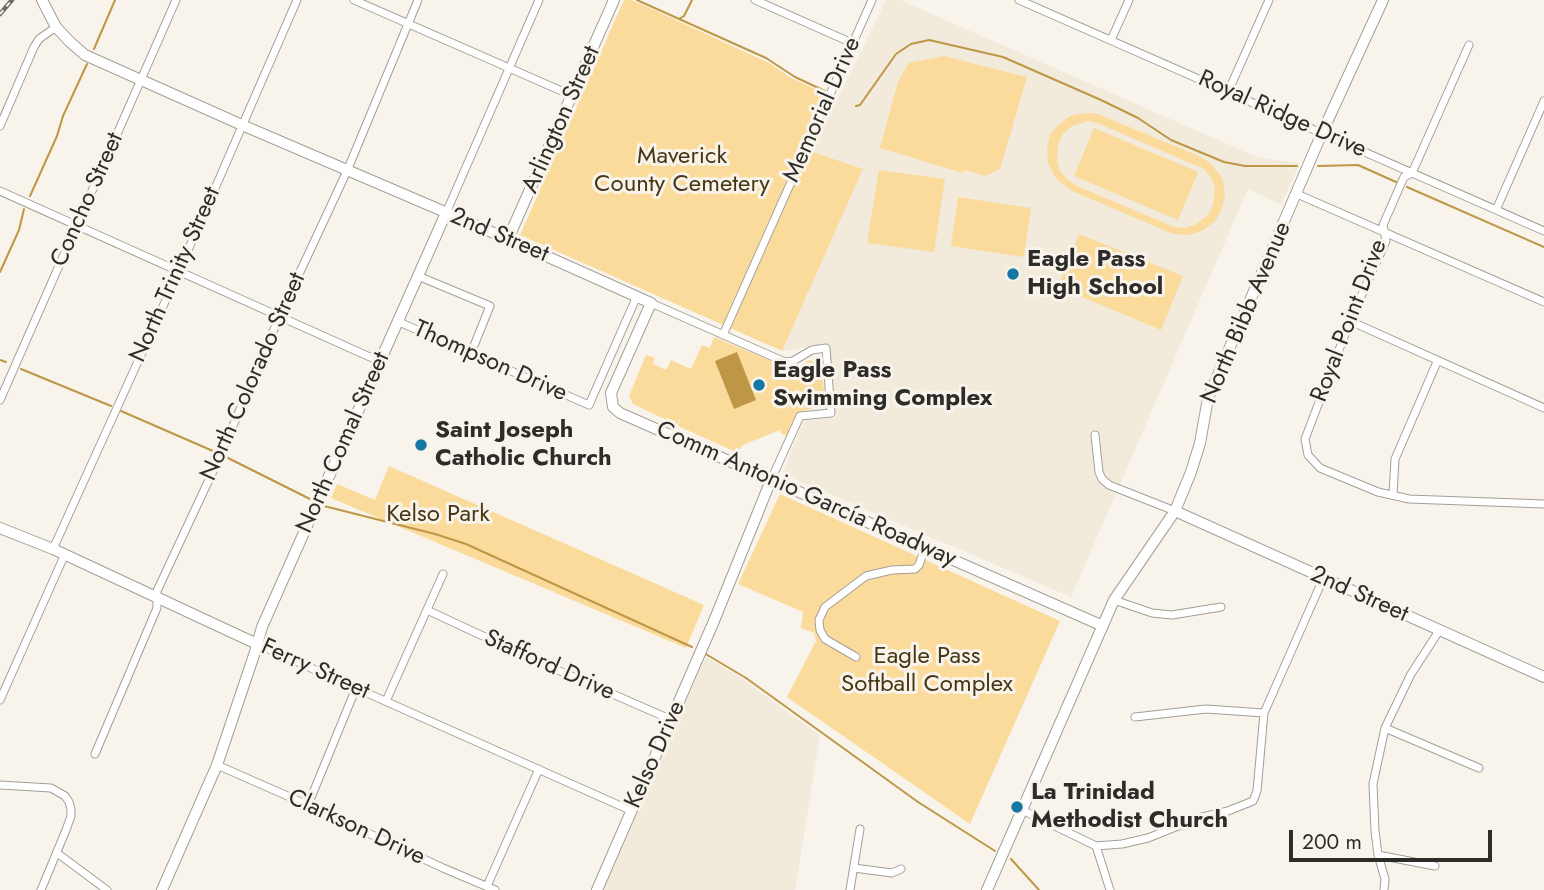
<!DOCTYPE html>
<html>
<head>
<meta charset="utf-8">
<style>
	body { margin:0 }
	#map { position:relative; width:1544px; height:890px; overflow:hidden; background:#f8f4ec; font-family:Jost,sans-serif }
	canvas { display:block }
	.scale { position:absolute; left:1289px; top:830px; width:203px; height:32px; box-sizing:border-box; border:4px solid #2e2c29; border-top:0; padding-left:9px; font-size:21px; line-height:24px; white-space:nowrap; color:#2e2c29; -webkit-text-stroke:5px #f8f4ec; paint-order:stroke }
</style>
</head>
<body>
<div id="map">
<canvas width="1544" height="890"></canvas>
<div class="scale">200 m</div>
</div>
<script>
const ctx = document.querySelector('canvas').getContext('2d');
ctx.lineJoin = 'round';
function fillPath(path, color) { ctx.fillStyle = color; ctx.fill(path, 'evenodd'); }
const poly = rows => new Path2D(rows.map(r => 'M' + r).join(''));
function stroke(path, color, width, dash) { ctx.strokeStyle = color; ctx.lineWidth = width; ctx.lineCap = dash ? 'butt' : 'round'; ctx.setLineDash(dash || []); ctx.stroke(path); }
function label(font, color, halo, rows, align = 'center') {
  ctx.font = font + ' Jost,sans-serif'; ctx.lineWidth = 6; ctx.setLineDash([]); ctx.textBaseline = 'middle'; ctx.strokeStyle = halo; ctx.fillStyle = color; for (const [text, x, y, turn = 0] of rows) {
    ctx.save(); ctx.translate(x, y); ctx.rotate((+turn || 0) * Math.PI / 180); ctx.textAlign = isNaN(turn) ? turn : align; if (halo) ctx.strokeText(text, 0, 0); ctx.fillText(text, 0, 0); ctx.restore();
  }
}
fillPath(poly([
	[886,0,900,0,1259,158,1300,163,1281,205,1248,189,1071,597,783,474,803,421,836,418,829,344,782,351,863,169,812,151],
	[706,657,738,676,820,735,795,890,602,890]
]), '#f2eadb');
fillPath(poly([
	[624,0,631,0,650,8,771,64,791,78,827,94,802,148,863,169,782,351,520,235],
	[944,56,1027,77,1000,169,986,176,964,170,963,173,880,148,898,82,909,63],
	[1091,113,1098,114,1199,156,1211,164,1220,175,1223,181,1225,195,1222,209,1215,221,1203,230,1196,233,1189,235,1173,234,1072,191,1060,182,1055,177,1048,163,1047,149,1050,135,1059,124,1070,116,1077,114],
	[1088,121,1097,123,1204,169,1211,178,1215,188,1213,205,1208,215,1195,225,1184,228,1174,227,1075,185,1068,180,1060,171,1057,160,1058,144,1063,134,1072,126],
	[1094,128,1198,172,1178,220,1074,176],
	[879,170,945,179,934,252,867,243],
	[958,197,1031,208,1024,257,951,246],
	[1079,234,1183,276,1161,330,1058,287],
	[714,337,788,368,798,368,809,360,820,363,826,402,822,406,799,412,788,437,781,433,780,430,743,445,738,453,678,426,681,417,677,425,633,404,629,396,646,355,655,358,653,364,666,370,671,360,691,369,702,345,710,348],
	[389,466,704,605,686,648,331,498,337,484,375,500],
	[780,494,1060,621,970,824,787,697,816,641,814,633,801,628,803,612,738,584]
]), '#fbdb9c');
fillPath(poly([
	[737,352,756,400,734,409,715,361]
]), '#bd9745');
stroke(poly([
	[637,0,766,58,795,77,825,91],
	[679,19,684,16,692,0],
	[94,49,115,0],
	[856,106,860,105,896,54,911,44,929,40,1003,57,1101,100,1138,118,1171,140,1224,162,1245,166,1297,166],
	[1318,166,1358,165,1396,182],
	[1407,187,1544,247],
	[30,196,57,136,63,116,87,64],
	[0,272,19,230,24,209],
	[0,360,6,362],
	[21,369,111,406],
	[121,411,213,451],
	[224,456,310,499],
	[324,506,435,534,466,544,692,647],
	[704,653,746,678,918,802,995,851],
	[1011,859,1039,890]
]), '#bd9745', 2);
const street = poly([
	[354,0,573,96],
	[755,0,852,43],
	[1019,0,1544,231],
	[1111,40,1129,0],
	[1469,45,1412,173,1404,177,1383,225,1386,241,1350,321,1305,439,1308,455,1320,468,1378,492,1409,499,1544,504],
	[1228,92,1269,0],
	[0,126,34,47,39,39,56,27],
	[0,191,381,362],
	[1297,194,1544,302],
	[1496,210,1544,101],
	[446,213,539,0],
	[418,276,490,306,471,353],
	[651,303,785,362,793,361,812,350,826,348,831,413,800,416,771,480],
	[1350,321,1544,408],
	[399,322,589,405,637,296],
	[723,335,872,0],
	[0,400,176,0],
	[1095,435,1099,472,1102,479,1109,485,1175,511],
	[1393,495,1395,459,1437,362],
	[53,549,179,271,297,0],
	[1114,600,1152,613,1172,615,1221,607],
	[427,610,528,657,672,720],
	[257,644,632,811],
	[856,657,825,639,820,630,819,620,825,607,866,576,892,570,915,569,919,565,925,548],
	[0,700,65,554],
	[386,701,443,574],
	[1135,717,1206,709,1264,713],
	[1385,728,1479,768],
	[95,754,157,608,157,591,221,454,280,315,347,171,418,0],
	[217,765,308,805,443,868,495,890],
	[0,785,51,788,65,796,69,802,71,809,71,816,66,830,41,890],
	[308,805,356,688],
	[1022,810,1096,846,1110,890],
	[1096,846,1122,844,1148,838,1198,818,1228,811,1253,801,1257,791,1264,713,1323,579],
	[57,853,107,890],
	[1378,855,1435,866],
	[854,868,892,873,901,869],
	[487,886,539,769],
	[850,890,860,829],
	[1384,890,1385,879,1378,855,1375,831,1373,784,1385,728,1411,674,1439,631]
]);
const secondary = poly([
	[42,0,56,27,70,42,85,55,242,125,508,239,651,303,611,393,613,407,620,413,1103,626],
	[508,239,614,0],
	[1175,511,1544,677],
	[0,528,53,549,257,644],
	[162,890,217,765,255,652,262,627,446,213],
	[597,890,714,621,771,480],
	[987,890,1114,600,1175,511,1191,472,1200,443,1208,398,1322,133,1383,0]
]);
stroke(street, '#a39f97', 9);
stroke(secondary, '#a39f97', 12);
stroke(street, '#fff', 7);
stroke(secondary, '#fff', 10);
const rail = poly([
	[0,14,12,0]
]);
stroke(rail, '#6e6c67', 4.5);
stroke(rail, '#f8f4ec', 2, [5]);
for (const [x, y, r, color] of [
	[1013,274,7,"#1578a4"],
	[759,385,7,"#1578a4"],
	[421,445,7,"#1578a4"],
	[1017,807,7,"#1578a4"]
]) { const dot = new Path2D(); dot.arc(x, y, r, 0, 2 * Math.PI); ctx.fillStyle = color; ctx.fill(dot); stroke(dot, '#f8f4ec', 2.5); }
label('24px', '#2e2c29', '#f8f4ec', [
	["Memorial Drive",823,110,-66],
	["Royal Ridge Drive",1282,115,24],
	["Arlington Street",562,120,-66],
	["Concho Street",88,200,-66],
	["2nd Street",499,236,23],
	["North Trinity Street",176,275,-66],
	["North Bibb Avenue",1247,313,-67],
	["Royal Point Drive",1350,321,-69],
	["Thompson Drive",490,362,24],
	["North Colorado Street",254,377,-66],
	["North Comal Street",344,443,-66],
	["Comm Antonio García Roadway",806,495,24],
	["2nd Street",1359,595,24],
	["Stafford Drive",549,666,24],
	["Ferry Street",315,670,24],
	["Kelso Drive",656,755,-66],
	["Clarkson Drive",356,828,25]
]);
label('24px', '#463613', '#f8f4ec', [
	["Maverick",682,157],
	["County Cemetery",682,185],
	["Kelso Park",438,515],
	["Eagle Pass",927,657],
	["Softball Complex",927,685]
]);
label('bold 24px', '#2e2c29', '#f8f4ec', [
	["Eagle Pass",1027,260],
	["High School",1027,288],
	["Eagle Pass",773,371],
	["Swimming Complex",773,399],
	["Saint Joseph",435,431],
	["Catholic Church",435,459],
	["La Trinidad",1031,793],
	["Methodist Church",1031,821]
], 'left');
</script>
</body>
</html>
